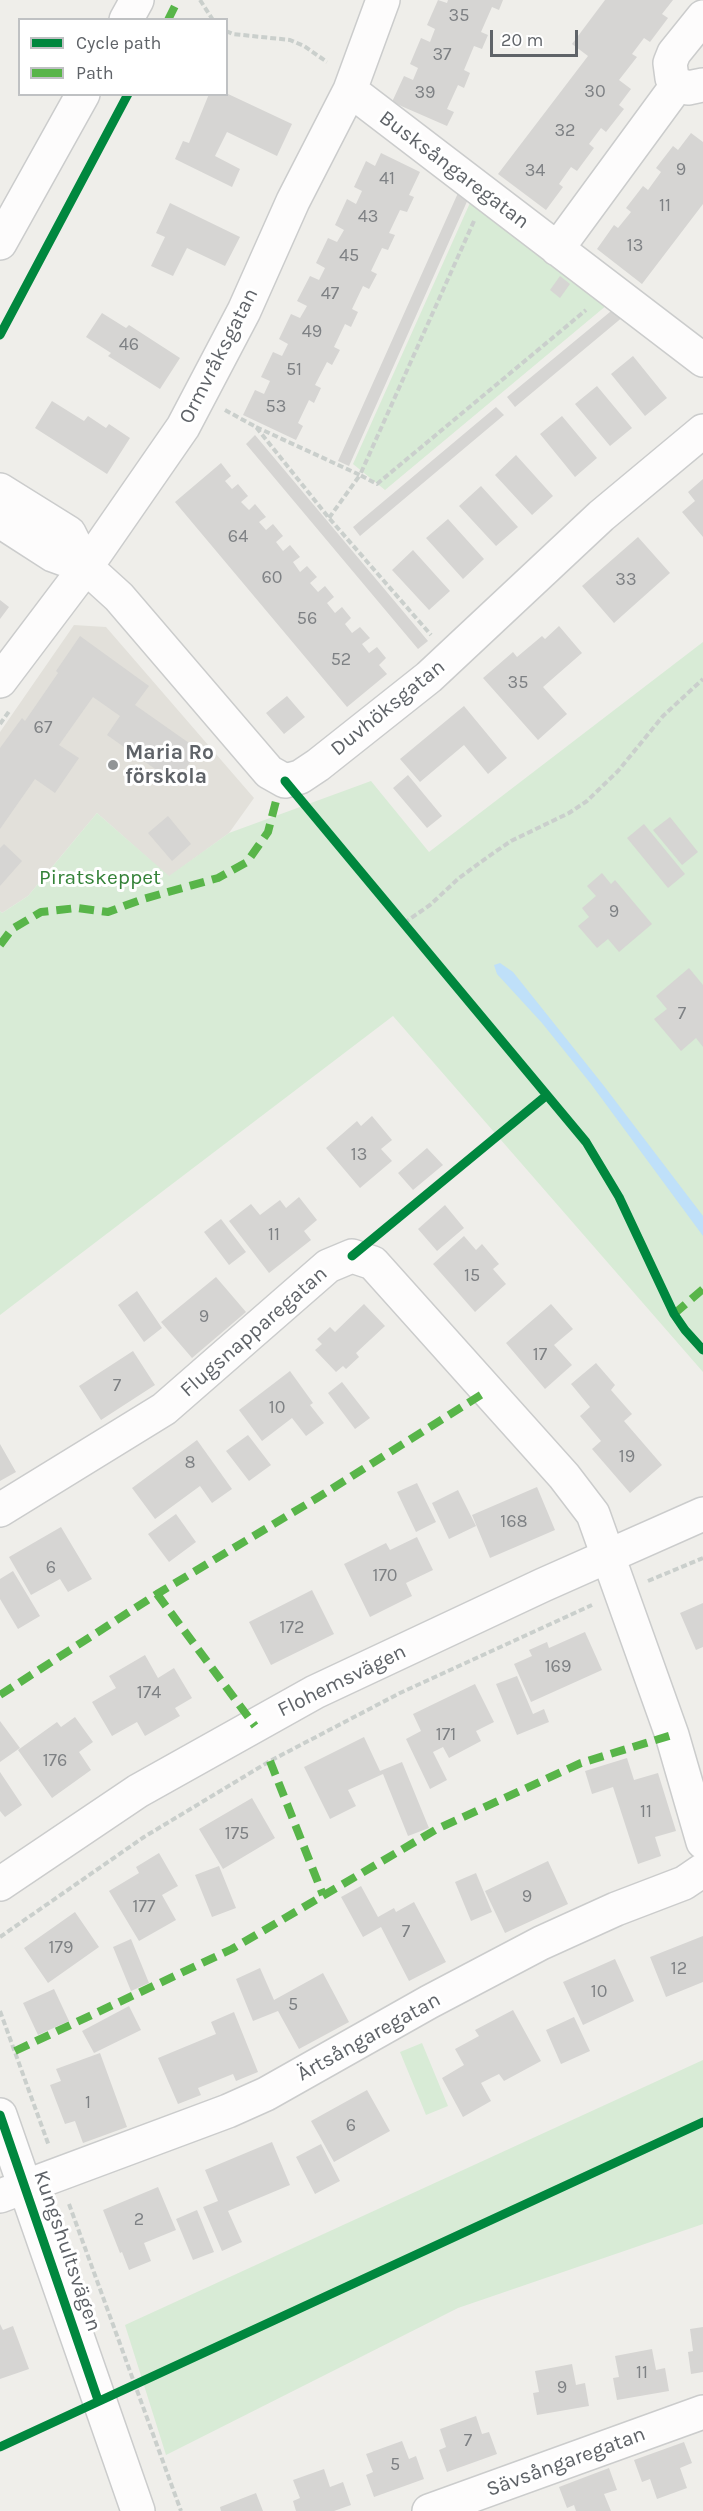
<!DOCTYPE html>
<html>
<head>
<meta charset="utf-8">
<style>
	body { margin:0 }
	#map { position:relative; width:703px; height:2511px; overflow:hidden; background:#efeeea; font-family:Karla,sans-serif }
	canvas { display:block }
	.legend { position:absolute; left:18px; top:18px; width:210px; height:78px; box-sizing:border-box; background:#fff; border:2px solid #bfc1c3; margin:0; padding:8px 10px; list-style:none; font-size:18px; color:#5f6368 }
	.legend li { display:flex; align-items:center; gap:12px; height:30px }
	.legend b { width:30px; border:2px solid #bfc1c3 }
	.scale { position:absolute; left:490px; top:30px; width:88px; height:27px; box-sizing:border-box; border:3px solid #5f6368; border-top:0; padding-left:8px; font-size:18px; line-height:21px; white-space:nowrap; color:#5f6368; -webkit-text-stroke:4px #fff; paint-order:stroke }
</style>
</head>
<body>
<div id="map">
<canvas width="703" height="2511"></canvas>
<ul class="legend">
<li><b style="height:8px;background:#00873e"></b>Cycle path</li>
<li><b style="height:8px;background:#58b549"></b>Path</li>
</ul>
<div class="scale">20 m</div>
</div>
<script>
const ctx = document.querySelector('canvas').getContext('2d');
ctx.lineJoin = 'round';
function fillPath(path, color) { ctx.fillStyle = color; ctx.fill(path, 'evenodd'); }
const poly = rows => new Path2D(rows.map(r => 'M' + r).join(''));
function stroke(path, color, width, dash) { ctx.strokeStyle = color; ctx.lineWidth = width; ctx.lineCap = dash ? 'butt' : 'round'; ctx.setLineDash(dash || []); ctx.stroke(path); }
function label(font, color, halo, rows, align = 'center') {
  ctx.font = font + ' Karla,sans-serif'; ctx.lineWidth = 6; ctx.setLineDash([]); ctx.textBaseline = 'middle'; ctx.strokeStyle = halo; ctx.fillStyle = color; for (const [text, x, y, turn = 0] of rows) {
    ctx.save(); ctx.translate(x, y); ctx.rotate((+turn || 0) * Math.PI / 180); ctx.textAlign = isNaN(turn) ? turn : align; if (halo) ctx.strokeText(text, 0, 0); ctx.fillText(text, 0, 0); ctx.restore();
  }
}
fillPath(poly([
	[74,625,106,627,254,798,229,833,169,877,97,813,28,896,2,913,0,911,0,732]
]), '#e2e0da');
fillPath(poly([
	[474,194,607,305,385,490,353,464],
	[703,642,703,1372,393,1016,0,1315,0,911,2,913,28,896,97,813,169,876,229,833,371,781,429,852],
	[422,2043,448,2106,426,2115,400,2052],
	[703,2060,703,2224,458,2308,166,2455,125,2325]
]), '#d8ebd6');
fillPath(poly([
	[500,963,513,972,604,1086,703,1216,703,1236,591,1084,542,1023,497,974,494,965]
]), '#bfe0f9');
fillPath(poly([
	[438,0,447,3,448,0,503,0,499,10,492,7,481,32,488,35,482,49,474,46,464,70,470,73,464,88,458,85,447,109,454,112,447,126,392,102,404,76,413,80,418,68,410,64,421,38,430,42,435,29,427,25],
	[605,0,673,0,662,14,668,18,650,42,644,38,632,54,637,57,619,80,631,89,619,105,624,109,606,132,601,128,589,144,594,148,577,171,571,167,559,184,563,187,546,210,498,174,588,56,572,44],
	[226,93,292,124,277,156,227,132,215,156,240,169,232,187,175,159,183,141,189,143,209,94,226,94],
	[691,133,703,142,703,204,642,284,597,249,614,225,618,228,631,212,626,208,643,186,648,190,661,172,656,168,673,146,678,150],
	[381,153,420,172,409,195,414,197,407,212,400,210,389,233,395,235,388,250,382,248,371,271,377,274,369,289,363,286,352,309,358,312,351,327,345,324,334,347,340,350,332,365,327,362,315,385,321,388,314,403,309,400,298,423,303,426,296,440,243,415,255,390,264,394,270,381,261,377,273,352,282,356,288,344,279,339,291,314,300,318,307,306,297,301,310,276,319,280,325,268,316,263,328,238,337,242,344,230,335,225,347,199,356,204,362,191,354,187,366,161,375,166],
	[458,193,469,197,349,466,338,461],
	[170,203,240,237,225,266,187,248,173,276,151,266,165,237,156,233],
	[560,276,570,284,560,298,550,290],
	[616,307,624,316,515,407,507,397],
	[102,313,126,328,129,325,180,358,160,389,108,356,111,353,86,337],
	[633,356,667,398,645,416,611,374],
	[597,386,632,428,610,446,575,404],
	[52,401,84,421,88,416,106,428,109,424,130,438,107,474,35,428],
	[496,407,504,415,360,536,353,527],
	[562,416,597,458,575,477,540,434],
	[255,435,428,641,418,649,246,444],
	[516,455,553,496,532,515,495,475],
	[221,463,231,476,225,481,232,489,238,484,248,496,241,502,249,510,255,504,266,517,259,522,266,530,273,524,283,536,276,542,283,551,290,545,300,557,293,562,300,572,307,566,317,577,310,583,318,592,325,586,334,597,327,603,335,613,342,607,351,618,345,624,352,633,360,627,370,638,362,644,369,653,377,647,386,658,379,665,387,674,347,707,175,502],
	[703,479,703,537,682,512,695,501,688,492],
	[481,486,518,527,496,546,459,506],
	[448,519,484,559,463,579,426,538],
	[638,537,670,573,614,623,582,586],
	[413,550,450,591,429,610,392,570],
	[0,600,9,607,0,619],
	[559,626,582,653,543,687,567,714,538,740,483,678,513,652,517,657,542,636,545,639],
	[80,636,149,686,135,705,199,750,175,783,107,735,120,716,93,697,59,745,79,758,55,793,35,779,0,829,0,748,22,718,25,721,58,673,56,671],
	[287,696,305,717,284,734,266,713],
	[464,706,507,758,488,774,464,745,420,782,400,759],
	[408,775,442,816,427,828,393,788],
	[168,816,191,844,172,861,148,833],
	[670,817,698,852,682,865,653,830],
	[644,824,685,874,668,888,627,838],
	[4,844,22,861,0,886,0,848],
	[602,873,611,884,615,880,652,924,619,952,608,939,597,948,578,926,589,917,582,908,596,896,587,886],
	[689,968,703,985,703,1047,696,1038,681,1051,654,1019,667,1009,656,996],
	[372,1116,392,1140,381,1149,392,1161,360,1188,326,1148,357,1121,361,1126],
	[427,1148,443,1165,413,1190,398,1173],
	[299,1197,317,1220,304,1231,311,1240,269,1273,229,1221,251,1204,260,1215,280,1200,286,1208],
	[445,1205,464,1228,437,1251,418,1229],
	[221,1219,246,1252,229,1265,204,1232],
	[464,1236,476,1250,482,1244,499,1264,493,1269,506,1284,475,1312,433,1264],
	[216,1277,246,1312,192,1358,161,1322],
	[137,1291,162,1328,144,1342,118,1305],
	[364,1304,385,1326,356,1353,359,1357,346,1369,343,1366,336,1372,315,1350,322,1344,317,1339,330,1327,335,1332],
	[551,1304,573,1329,554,1345,572,1365,545,1389,506,1343],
	[133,1351,155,1385,101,1420,79,1386],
	[596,1363,615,1385,611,1390,632,1414,624,1421,662,1465,630,1493,592,1449,601,1441,580,1416,590,1407,571,1384],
	[290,1371,313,1403,310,1405,324,1423,306,1436,292,1418,262,1441,239,1410],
	[342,1382,370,1418,355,1429,328,1393],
	[248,1435,271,1465,249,1481,226,1451],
	[197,1440,232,1489,212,1503,200,1486,155,1519,132,1488],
	[0,1444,16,1472,0,1481],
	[417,1483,436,1522,416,1532,397,1492],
	[537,1487,555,1530,490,1558,472,1515],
	[458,1490,476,1526,449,1539,432,1503],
	[176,1514,196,1542,169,1562,148,1534],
	[61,1527,92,1579,68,1592,60,1579,31,1595,9,1557],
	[417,1537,433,1570,406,1583,412,1596,370,1617,344,1564,386,1543,390,1550],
	[13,1571,40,1616,18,1629,0,1599,0,1579],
	[312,1590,334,1634,271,1665,249,1622],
	[703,1603,703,1647,696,1650,680,1613],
	[585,1632,602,1670,531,1702,514,1664,532,1656,529,1650,547,1642,549,1648],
	[145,1655,158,1678,174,1668,192,1698,175,1708,180,1716,145,1736,137,1722,112,1736,92,1702,116,1688,109,1676],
	[517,1676,533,1714,544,1709,549,1722,517,1735,496,1684],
	[475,1684,494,1722,476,1731,481,1741,449,1758,443,1747,433,1752,447,1780,430,1789,406,1739,421,1731,413,1714],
	[75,1717,93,1742,79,1752,91,1770,52,1798,18,1750,57,1722,61,1727],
	[0,1721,20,1748,0,1762],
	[364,1737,380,1771,402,1762,429,1828,408,1836,383,1774,348,1790,356,1806,330,1819,304,1767],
	[627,1758,634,1780,658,1773,676,1831,655,1837,661,1856,638,1864,613,1787,592,1794,585,1771],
	[0,1772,22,1805,5,1817,0,1811],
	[252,1798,275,1838,223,1869,199,1829],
	[159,1853,178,1886,162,1895,176,1920,139,1941,109,1891,139,1873,136,1867],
	[548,1861,568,1904,505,1933,485,1891],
	[219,1866,236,1908,212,1917,195,1875],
	[476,1873,492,1912,471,1921,455,1882],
	[361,1886,378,1917,394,1908,396,1912,414,1902,446,1962,409,1981,381,1927,363,1937,341,1897],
	[75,1912,99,1947,48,1983,24,1948],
	[703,1936,703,1982,666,1997,650,1957],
	[131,1939,149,1983,131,1991,113,1947],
	[615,1959,634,2001,583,2025,563,1982],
	[260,1968,274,2000,323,1973,349,2022,299,2049,278,2011,253,2021,236,1979],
	[54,1989,69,2021,38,2035,23,2003],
	[129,2006,141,2030,94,2053,82,2031],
	[513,2010,541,2061,504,2081,499,2074,481,2083,491,2101,463,2117,442,2078,464,2065,455,2049,479,2036,475,2030],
	[234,2012,258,2072,236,2081,233,2074,198,2088,201,2095,178,2104,158,2058,216,2034,211,2022],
	[574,2017,590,2051,561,2064,546,2030],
	[100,2053,127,2127,83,2143,75,2121,65,2124,50,2085,61,2081,56,2069],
	[367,2090,390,2131,334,2162,311,2121],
	[272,2142,290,2185,228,2211,242,2242,222,2251,203,2207,218,2201,205,2170],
	[321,2144,340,2181,315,2194,296,2157],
	[158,2187,176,2230,144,2243,151,2261,129,2270,122,2252,120,2253,103,2210],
	[197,2210,214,2252,193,2260,176,2219],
	[0,2324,3,2330,13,2326,29,2369,0,2379],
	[703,2327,703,2372,691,2374,688,2352,693,2351,690,2329],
	[652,2349,656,2370,665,2368,669,2391,617,2400,613,2378,619,2377,615,2356],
	[572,2364,576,2385,585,2383,589,2406,537,2415,533,2393,539,2392,535,2371],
	[476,2416,482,2434,489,2432,497,2454,447,2472,439,2450,446,2447,440,2429],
	[402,2441,409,2459,416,2456,424,2479,374,2497,366,2475,373,2472,366,2454],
	[684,2442,692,2463,680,2468,687,2488,657,2499,650,2479,642,2482,634,2460],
	[609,2468,617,2490,604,2494,611,2511,576,2511,574,2505,567,2508,559,2487],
	[324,2469,330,2487,343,2482,351,2505,334,2511,296,2511,293,2501,300,2498,293,2480],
	[256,2493,263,2511,221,2511,220,2507]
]), '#d6d5d3');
const minor = poly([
	[703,17,674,53,670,63,672,78,678,84,688,88,703,85],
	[126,20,137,0],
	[350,90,703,360],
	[0,243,83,94],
	[557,249,678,84],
	[0,490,69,533,86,567,119,597,269,772,285,781,300,777,318,765,429,677,601,516,703,431],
	[0,521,53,555,86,567],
	[0,681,86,567,183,427,244,311,293,201,350,90,383,0],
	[0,1510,164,1409,328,1266,352,1256,373,1263,564,1476,593,1514,672,1735,703,1842],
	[0,1884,138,1791,315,1692,543,1585,703,1514],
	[0,2115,138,2511],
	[0,2196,228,2111,266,2094,429,2002,541,1943,616,1909,684,1883,703,1870],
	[429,2511,703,2412]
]);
stroke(minor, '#cbcccc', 36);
stroke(poly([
	[200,0,213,20],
	[226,31,233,34,290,40,304,46,327,62],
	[225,410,256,427,329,518,431,635],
	[256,427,360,475,474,221],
	[329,518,360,475,377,484,586,310],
	[0,724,10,710],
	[404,923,430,905,459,878,492,854,511,841,569,813,587,801,618,771,663,716,703,679],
	[648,1581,703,1558],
	[0,1937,144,1837,270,1761,400,1693,592,1605],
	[0,2011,49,2146],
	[69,2204,181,2511]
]), '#cacfcc', 4, [6, 3]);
stroke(minor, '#fdfcfc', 33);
stroke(poly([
	[168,20,178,0],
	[0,945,12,929,41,912,77,908,108,912,143,899,218,878,247,862,268,832,276,801],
	[674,1314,703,1289],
	[157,1594,255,1726],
	[0,1695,157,1594,317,1498,487,1391],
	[270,1761,323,1895],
	[15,2051,232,1949,437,1829,581,1763,672,1735]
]), '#58b549', 8, [15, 8]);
stroke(poly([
	[0,335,128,94],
	[285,781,586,1142,619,1197,674,1314,685,1330,703,1350],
	[352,1256,547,1095],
	[0,2115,98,2400],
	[0,2447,703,2122]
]), '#00873e', 9);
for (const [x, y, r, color] of [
	[113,765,6,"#919496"]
]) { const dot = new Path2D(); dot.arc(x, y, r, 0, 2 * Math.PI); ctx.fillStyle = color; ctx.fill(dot); stroke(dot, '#fff', 2); }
label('18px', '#7e8184', null, [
	["35",459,16],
	["37",442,55],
	["30",595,92],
	["39",425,93],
	["32",565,131],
	["9",681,170],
	["34",535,171],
	["41",387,179],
	["11",665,206],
	["43",368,217],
	["13",635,246],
	["45",349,256],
	["47",330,294],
	["49",312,332],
	["46",129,345],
	["51",294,370],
	["53",276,407],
	["64",238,537],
	["60",272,578],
	["33",626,580],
	["56",307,619],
	["52",341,660],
	["35",518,683],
	["67",43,728],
	["9",614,912],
	["7",682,1014],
	["13",359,1155],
	["11",274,1235],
	["15",472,1276],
	["9",204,1317],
	["17",540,1355],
	["7",117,1386],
	["10",277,1408],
	["19",627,1457],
	["8",190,1463],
	["168",514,1522],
	["6",51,1568],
	["170",385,1576],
	["172",292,1628],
	["169",558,1667],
	["174",149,1693],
	["171",446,1735],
	["176",55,1761],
	["11",646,1812],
	["175",237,1834],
	["9",527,1897],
	["177",144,1907],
	["7",406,1932],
	["179",61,1948],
	["12",679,1969],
	["10",599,1992],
	["5",293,2005],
	["1",88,2103],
	["6",351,2126],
	["2",139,2220],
	["11",642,2373],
	["9",562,2388],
	["7",468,2441],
	["5",395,2465]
]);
label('21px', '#5f6368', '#fff', [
	["Busksångaregatan",454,170,37],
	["Ormvråksgatan",219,356,-63],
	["Duvhöksgatan",388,708,-39],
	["Flugsnapparegatan",254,1332,-41],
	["Flohemsvägen",342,1681,-26],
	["Ärtsångaregatan",369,2037,-29],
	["Kungshultsvägen",67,2251,71],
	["Sävsångaregatan",566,2462,-20]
]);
label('bold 21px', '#5f6368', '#fff', [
	["Maria Ro",125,753],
	["förskola",125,777]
], 'left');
label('21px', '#348238', '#fff', [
	["Piratskeppet",100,878]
]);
</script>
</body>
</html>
